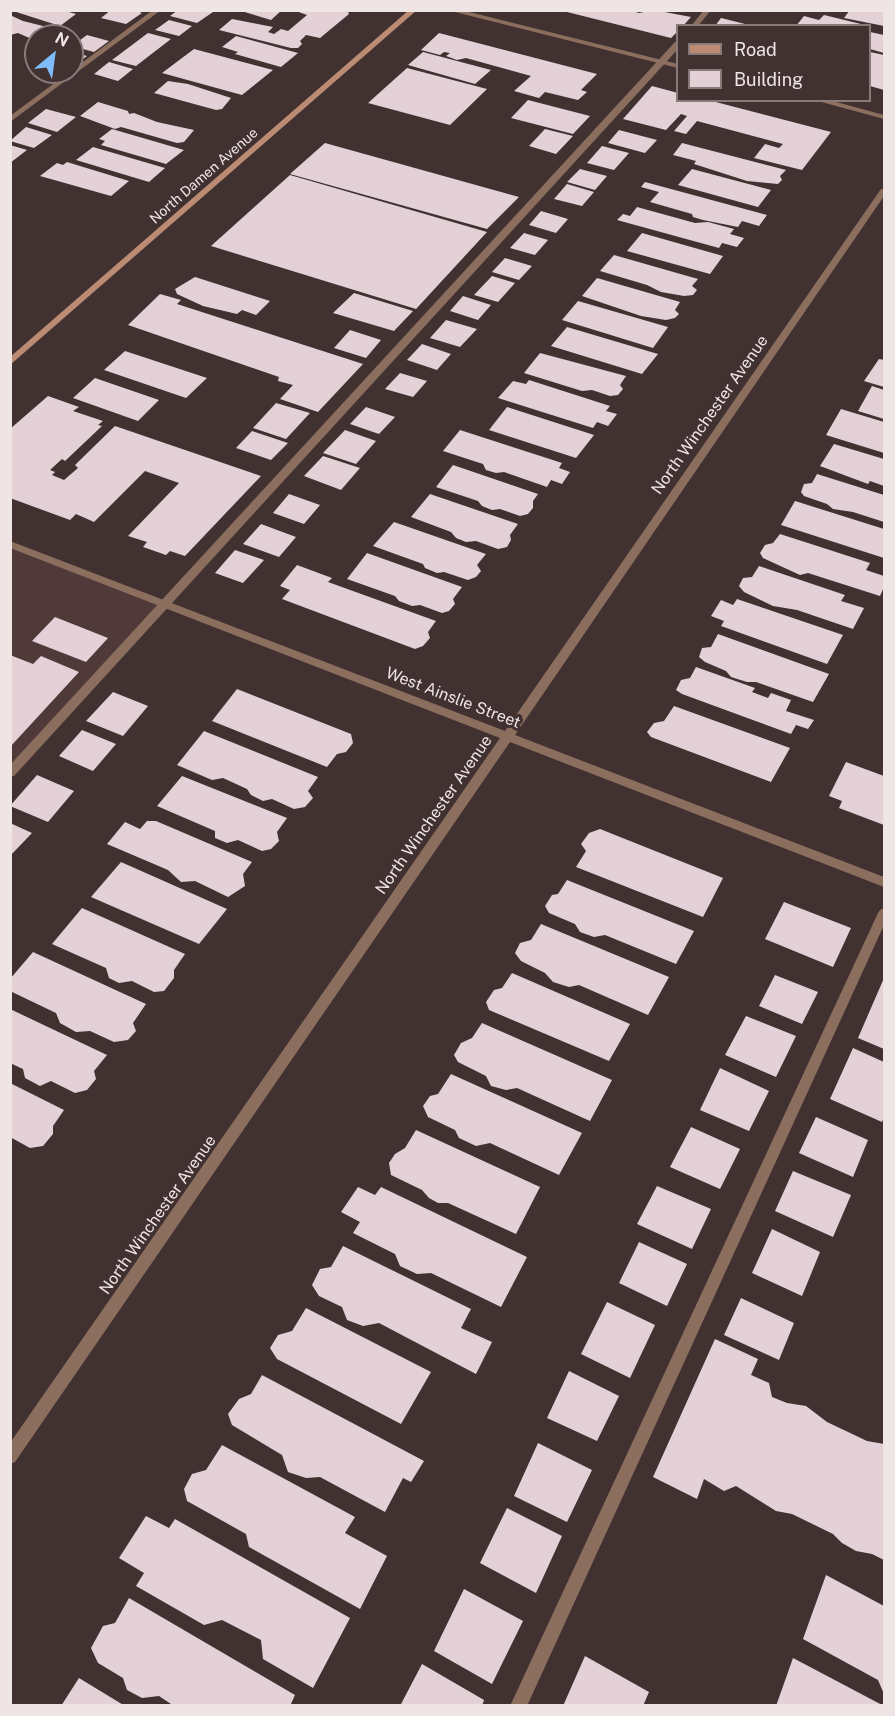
<!DOCTYPE html>
<html>
<head>
<meta charset="utf-8">
<style>
	body { margin:0 }
	#map { position:relative; width:895px; height:1716px; overflow:hidden; background:#413231; font-family:"Public Sans",sans-serif }
	canvas { display:block }
	.frame { position:absolute; inset:0; border:12px solid #efe5e4; pointer-events:none }
	.legend { position:absolute; left:676px; top:24px; width:195px; height:78px; box-sizing:border-box; background:#413231; border:2px solid #877a79; margin:0; padding:8px 10px; list-style:none; font-size:18px; color:#efe5e4 }
	.legend li { display:flex; align-items:center; gap:12px; height:30px }
	.legend b { width:30px; border:2px solid #877a79 }
	.north { position:absolute; left:24px; top:24px; width:60px; height:60px; box-sizing:border-box; background:#413231; border:2px solid #877a79; border-radius:50%; rotate:29deg; font-size:16px; font-weight:700; line-height:24px; text-align:center; color:#efe5e4 }
	.north::after { content:''; display:block; margin:auto; width:21px; height:27px; background:#7ebdf9; clip-path:polygon(50% 0,100% 100%,50% 72%,0 100%) }
</style>
</head>
<body>
<div id="map">
<canvas width="895" height="1716"></canvas>
<div class="frame"></div>
<ul class="legend">
<li><b style="height:8px;background:#bb8c73"></b>Road</li>
<li><b style="height:16px;background:#e3d1d7"></b>Building</li>
</ul>
<div class="north">N</div>
</div>
<script>
const ctx = document.querySelector('canvas').getContext('2d');
ctx.lineJoin = 'round';
function fillPath(path, color) { ctx.fillStyle = color; ctx.fill(path, 'evenodd'); }
const poly = rows => new Path2D(rows.map(r => 'M' + r).join(''));
function label(font, color, halo, rows, align = 'center') {
  ctx.font = font + ' "Public Sans",sans-serif'; ctx.lineWidth = 6; ctx.setLineDash([]); ctx.textBaseline = 'middle'; ctx.strokeStyle = halo; ctx.fillStyle = color; for (const [text, x, y, turn = 0] of rows) {
    ctx.save(); ctx.translate(x, y); ctx.rotate((+turn || 0) * Math.PI / 180); ctx.textAlign = isNaN(turn) ? turn : align; if (halo) ctx.strokeText(text, 0, 0); ctx.fillText(text, 0, 0); ctx.restore();
  }
}
fillPath(poly([
	[10,548,158,604,10,766]
]), '#503a39');
fillPath(poly([
	[10,10,62,10,76,14,60,26],
	[111,10,134,10,142,13,126,24,101,18],
	[178,10,209,10,213,12,197,23,170,16],
	[238,10,282,10,271,20],
	[293,10,347,10,349,14,320,38,306,35,300,41,302,44,298,48,291,48,219,30,232,19,273,27,268,32,274,34,281,29,288,31,307,15],
	[629,10,639,13,654,10,691,17,683,26,678,26,678,31,671,38,563,11],
	[850,10,884,12,884,26,844,18],
	[10,15,23,21,51,28,36,36,34,40,18,33,10,35],
	[824,15,865,25,865,26,796,26,804,16,819,20],
	[721,18,749,25,749,26,715,26],
	[169,20,192,26,179,36,155,30],
	[870,32,884,35,884,53,870,49],
	[148,33,171,39,136,66,112,60],
	[439,33,597,74,581,90,587,92,578,100,545,92,539,98,514,91,531,76,466,58,457,60,446,56,450,53,444,52,440,55,421,50],
	[87,35,109,41,94,52,72,46],
	[236,36,298,53,281,67,235,54,238,52,222,47],
	[194,49,273,70,242,95,162,73],
	[72,52,87,56,72,67],
	[423,52,491,70,475,84,408,65],
	[870,52,884,55,884,90,870,86],
	[109,62,133,69,118,81,94,74],
	[407,68,487,89,450,125,368,103],
	[168,81,188,84,231,98,222,109,216,110,154,93],
	[652,86,678,93,678,100,708,100,831,132,802,170,754,158,765,144,779,148,783,144,697,121,686,134,674,131,687,116,681,114,666,130,623,119],
	[528,100,590,116,573,134,511,118],
	[98,102,128,111,129,114,134,113,157,122,194,130,184,142,177,143,121,127,115,129,80,116],
	[46,109,76,117,57,132,28,123],
	[26,127,52,135,34,148,10,141],
	[112,129,184,150,166,164,101,145,105,141,99,139],
	[545,129,573,136,556,154,529,146],
	[619,130,657,140,645,153,608,143],
	[325,143,519,197,487,229,290,174],
	[682,143,786,170,780,176,782,180,778,184,747,181,694,164,696,161,673,155],
	[10,145,27,150,10,163],
	[602,146,629,153,614,170,587,163],
	[93,147,165,168,149,182,76,160],
	[67,162,129,181,111,196,40,176,57,163,63,165],
	[580,169,607,176,595,190,567,182],
	[692,169,771,190,758,207,678,185],
	[290,175,487,232,416,309,211,246],
	[645,182,767,215,759,226,742,221,738,227,703,220,693,217,692,214,650,202,659,192,641,187],
	[567,184,594,192,582,206,554,199],
	[637,207,695,223,708,222,734,229,730,234,744,238,737,247,722,243,719,248,617,220,623,214,630,216],
	[541,211,568,219,556,233,529,225],
	[524,233,548,240,535,255,510,248],
	[642,233,723,256,710,274,627,251],
	[614,255,698,279,692,286,697,290,693,295,684,296,661,292,647,285,600,271],
	[505,258,532,266,519,280,492,272],
	[492,276,515,283,498,302,474,295],
	[195,277,270,301,256,315,242,310,237,314,203,306,177,294,175,289],
	[597,278,680,302,675,310,679,314,675,318,666,320,641,316,582,296],
	[354,293,413,311,394,331,333,313],
	[160,294,181,300,177,304,363,364,318,412,280,399,293,385,278,381,279,377,128,325],
	[463,296,491,305,478,320,450,311],
	[578,301,668,327,653,348,562,320],
	[446,320,477,329,460,347,430,338],
	[567,327,658,354,642,374,551,346],
	[350,330,381,340,366,358,334,348],
	[422,344,451,354,437,370,407,360],
	[125,351,207,378,186,398,104,370],
	[540,353,626,376,620,385,623,389,618,395,610,396,592,390,582,391,524,373],
	[879,359,884,360,884,387,864,381],
	[400,373,427,381,413,397,385,389],
	[95,378,159,400,138,421,73,398],
	[529,380,610,406,606,411,617,414,608,426,597,422,593,428,498,398,513,381,526,384],
	[872,386,884,390,884,419,858,411],
	[48,396,79,407,73,411,103,421,98,425,102,426,65,461,62,459,50,470,55,472,52,475,64,480,78,468,75,465,115,426,261,476,185,556,170,551,166,555,143,547,147,542,128,536,179,483,145,471,94,522,76,514,70,520,10,498,10,429],
	[276,403,310,413,286,439,253,428],
	[366,407,395,417,379,434,350,424],
	[507,407,594,435,576,458,489,430],
	[841,409,884,422,884,453,826,435],
	[345,430,376,441,356,464,323,453],
	[460,430,562,463,559,468,570,472,562,484,551,480,547,487,504,472,496,473,486,470,483,464,443,451],
	[252,431,288,443,271,460,236,448],
	[834,444,884,459,884,486,870,481,868,484,820,466],
	[323,456,360,468,341,490,304,476],
	[453,465,538,494,533,501,533,508,528,514,520,516,500,509,492,510,482,506,478,501,436,487],
	[817,474,884,495,884,522,853,512,833,509,827,504,804,496,801,492,804,484,812,483],
	[289,494,320,505,304,524,273,513],
	[430,494,518,524,510,535,511,540,507,547,498,549,476,541,466,542,456,538,451,532,411,517],
	[795,501,884,529,884,558,781,525],
	[394,522,486,554,477,565,481,571,476,577,468,580,444,572,437,573,425,568,423,564,373,546],
	[261,524,296,537,279,557,243,544],
	[780,534,870,563,866,570,884,576,884,587,880,596,808,573,800,575,763,558,760,553,765,545,773,543],
	[235,550,264,560,243,583,215,573],
	[367,553,462,587,453,599,455,604,449,611,442,613,420,605,412,606,399,601,395,596,347,579],
	[297,565,332,578,328,582,436,621,428,632,430,638,423,646,415,649,282,599,290,590,280,586],
	[759,566,845,595,841,601,864,608,853,629,797,610,773,606,744,592,739,586,743,578,752,577],
	[737,599,843,635,827,664,721,626,724,621,711,616,721,600,733,605],
	[55,617,108,638,86,662,32,641],
	[718,634,829,674,813,702,756,682,747,682,731,677,726,671,705,662,699,657,702,648,711,647],
	[10,655,33,664,41,656,79,672,10,747],
	[696,667,755,688,752,692,768,698,771,693,791,700,786,711,814,720,808,729,796,725,791,734,682,694,676,690,681,680,690,678],
	[237,689,351,734,353,743,346,752,337,754,327,767,212,721],
	[113,692,148,706,123,736,86,721],
	[674,706,790,748,771,782,651,737,647,732,654,723,664,721],
	[82,730,116,744,93,771,59,756],
	[204,731,318,777,308,791,313,798,305,807,294,809,272,799,263,801,251,795,247,789,223,778,212,780,177,765],
	[846,762,884,776,884,825,839,808,842,801,829,796],
	[37,775,74,791,48,822,10,806],
	[182,776,287,818,277,832,279,841,271,849,262,851,238,840,227,843,215,838,215,831,157,806],
	[147,821,156,821,252,862,243,874,245,886,228,897,195,881,181,882,168,870,107,844,125,822,140,829],
	[10,823,32,833,10,856],
	[600,829,723,878,703,917,576,867,586,851,581,844,589,833],
	[121,862,227,909,199,944,91,897],
	[567,880,694,931,676,964,605,935,594,937,580,932,575,924,549,913,545,906,552,895,558,894],
	[784,902,851,928,833,967,765,939],
	[82,908,185,954,174,970,174,978,164,991,154,992,132,981,119,983,109,978,106,968,52,944],
	[541,924,669,977,648,1015,579,985,569,987,553,982,545,973,521,961,515,953,520,943,531,940],
	[33,952,146,1004,133,1023,136,1031,128,1040,114,1042,90,1031,76,1032,60,1023,56,1013,10,991,10,979],
	[512,973,630,1024,609,1061,489,1010,486,1002,494,990,502,988],
	[775,975,818,992,802,1024,759,1006],
	[884,978,884,1049,858,1038],
	[10,1009,107,1055,94,1071,96,1079,87,1090,75,1093,51,1081,40,1086,25,1078,23,1069,10,1063],
	[746,1016,796,1036,776,1077,725,1055],
	[482,1023,612,1080,590,1121,517,1088,506,1090,491,1086,486,1076,458,1062,454,1055,461,1043,472,1038],
	[853,1048,884,1062,884,1116,882,1122,830,1099],
	[720,1068,769,1091,749,1131,700,1110],
	[451,1074,582,1133,559,1175,490,1143,476,1146,459,1138,455,1130,428,1117,423,1106,430,1096,438,1094],
	[10,1083,64,1110,53,1126,53,1134,43,1146,30,1148,10,1137],
	[816,1117,868,1140,853,1177,799,1153],
	[691,1127,740,1149,720,1189,670,1167],
	[416,1130,540,1187,516,1234,448,1203,438,1203,429,1198,422,1190,391,1175,389,1163,395,1154,405,1148],
	[793,1171,851,1195,833,1237,775,1211],
	[657,1186,711,1209,692,1249,637,1224],
	[358,1187,375,1195,381,1187,527,1257,501,1307,431,1273,417,1274,400,1266,395,1254,353,1233,360,1222,341,1212],
	[772,1229,820,1252,802,1296,752,1273],
	[639,1242,687,1264,667,1306,619,1283],
	[343,1246,471,1309,461,1328,492,1342,476,1374,379,1323,363,1326,347,1320,342,1307,319,1296,312,1285,320,1269,331,1267],
	[741,1298,794,1323,779,1360,724,1335],
	[607,1302,655,1325,630,1378,581,1354],
	[306,1308,431,1372,401,1424,277,1359,270,1348,278,1335,292,1331],
	[715,1339,758,1359,751,1375,769,1383,772,1397,787,1403,806,1406,827,1422,867,1441,884,1444,884,1560,872,1554,856,1551,842,1543,833,1534,792,1514,776,1511,736,1486,724,1491,704,1479,697,1499,653,1477],
	[569,1371,619,1396,597,1441,547,1418],
	[262,1375,424,1461,411,1482,403,1478,385,1512,320,1477,306,1478,288,1472,282,1455,232,1425,228,1414,239,1399,251,1394],
	[538,1443,592,1470,567,1522,514,1496],
	[222,1445,355,1517,345,1533,387,1556,360,1609,249,1547,246,1534,187,1501,184,1489,192,1474,206,1470],
	[507,1508,562,1536,536,1593,480,1563],
	[146,1516,169,1528,175,1519,350,1618,313,1688,263,1659,261,1640,222,1620,204,1625,136,1586,144,1573,119,1558],
	[826,1575,884,1606,884,1694,878,1680,803,1639],
	[464,1589,523,1621,492,1684,434,1651],
	[129,1598,295,1695,290,1706,174,1706,159,1696,142,1698,127,1690,123,1678,98,1663,91,1648,103,1626,115,1623],
	[585,1656,649,1692,643,1706,563,1706],
	[793,1658,884,1706,776,1706],
	[422,1664,484,1700,482,1706,400,1706],
	[79,1678,125,1706,61,1706]
]), '#e3d1d7');
fillPath(poly([
	[153,10,161,10,10,122,10,116,153,10],
	[704,10,711,10,698,26,691,26,704,10],
	[675,42,678,42,678,49,14,776,10,777,10,765,675,42],
	[884,908,884,925,527,1706,510,1706,878,913,880,910,884,908]
]), '#8c6e5e');
fillPath(poly([
	[447,10,461,10,678,64,678,68,447,10],
	[814,100,829,100,884,115,884,119,814,100],
	[881,189,884,189,884,196,515,735,884,877,884,887,510,742,15,1462,10,1464,10,1443,500,738,10,548,10,541,505,731,881,189]
]), '#8c6e5e');
fillPath(poly([
	[409,10,417,10,10,365,10,357,409,10]
]), '#bb8c73');
label('14px', '#efe5e4', '#413231', [
	["North Damen Avenue",204,176,-41]
]);
label('16px', '#efe5e4', '#413231', [
	["North Winchester Avenue",710,415,-55],
	["West Ainslie Street",453,698,21],
	["North Winchester Avenue",434,815,-55],
	["North Winchester Avenue",158,1215,-55]
]);
</script>
</body>
</html>
